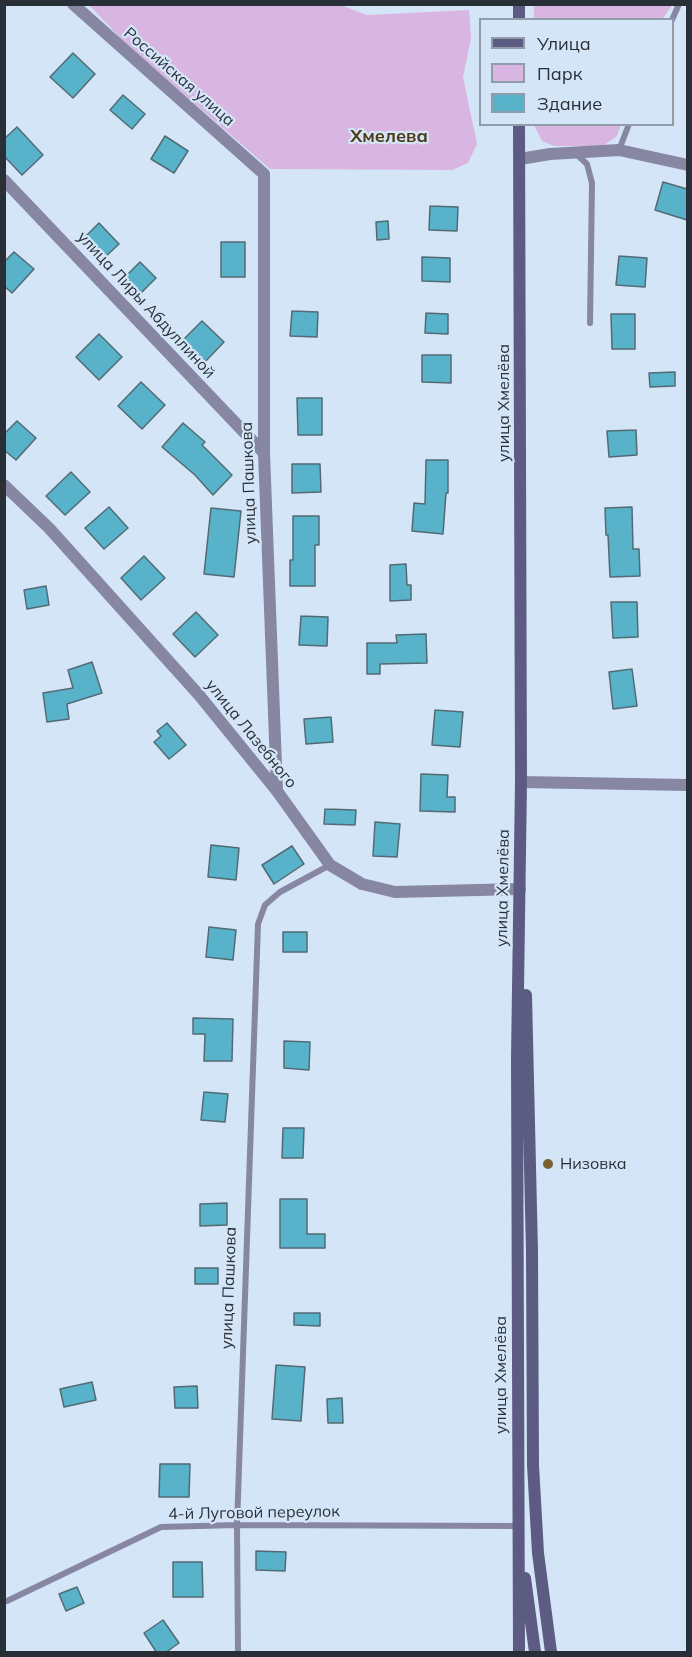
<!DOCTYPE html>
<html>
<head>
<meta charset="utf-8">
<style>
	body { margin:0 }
	#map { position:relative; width:692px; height:1657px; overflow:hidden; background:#d4e5f8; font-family:Mulish,sans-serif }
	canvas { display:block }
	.frame { position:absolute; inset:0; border:6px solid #292f36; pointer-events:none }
	.legend { position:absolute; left:479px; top:18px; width:195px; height:108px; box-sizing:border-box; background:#d4e5f8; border:2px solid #909caa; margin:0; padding:8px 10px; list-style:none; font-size:18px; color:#292f36 }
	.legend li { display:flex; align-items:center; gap:12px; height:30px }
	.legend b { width:30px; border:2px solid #909caa }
</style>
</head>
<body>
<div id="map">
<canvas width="692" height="1657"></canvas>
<div class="frame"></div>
<ul class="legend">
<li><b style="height:8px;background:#5c5b82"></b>Улица</li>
<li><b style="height:16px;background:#d9b6e2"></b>Парк</li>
<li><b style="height:16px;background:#57b2ca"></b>Здание</li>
</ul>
</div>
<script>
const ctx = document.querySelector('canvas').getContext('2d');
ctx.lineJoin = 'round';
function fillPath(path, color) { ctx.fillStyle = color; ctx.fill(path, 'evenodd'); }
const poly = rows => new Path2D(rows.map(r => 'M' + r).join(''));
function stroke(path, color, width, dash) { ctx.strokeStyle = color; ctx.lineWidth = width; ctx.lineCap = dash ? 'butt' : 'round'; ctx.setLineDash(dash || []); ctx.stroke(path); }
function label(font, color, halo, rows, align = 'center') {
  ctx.font = font + ' Mulish,sans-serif'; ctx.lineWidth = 4.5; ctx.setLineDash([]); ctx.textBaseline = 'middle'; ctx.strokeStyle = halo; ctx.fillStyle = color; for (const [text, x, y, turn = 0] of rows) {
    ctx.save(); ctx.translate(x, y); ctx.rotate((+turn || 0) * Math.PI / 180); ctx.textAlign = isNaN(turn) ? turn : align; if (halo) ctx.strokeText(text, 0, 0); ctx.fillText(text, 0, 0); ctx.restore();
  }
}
fillPath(poly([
	[338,4,367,15,469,10,471,38,463,77,477,144,468,163,452,170,270,169,126,44,89,5],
	[534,5,534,4,672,5,662,20,534,19],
	[534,125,621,125,617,136,603,146,554,146,542,141]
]), '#d9b6e2');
const building = poly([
	[73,53,95,74,73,98,50,77,73,53],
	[123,95,145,114,132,129,110,110,123,95],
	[17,127,43,155,22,175,4,156,4,139,17,127],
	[165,136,188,151,174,173,151,159,165,136],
	[663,182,687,189,687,220,655,210,663,182],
	[430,206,458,207,457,231,429,230,430,206],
	[388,221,389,239,377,240,376,222,388,221],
	[99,223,119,244,103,259,83,239,99,223],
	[221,242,245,242,245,277,221,277,221,242],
	[14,252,34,269,12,293,4,286,4,262,14,252],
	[619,256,647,258,645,287,616,285,619,256],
	[422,257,450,258,450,282,422,281,422,257],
	[140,262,156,278,138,296,122,280,140,262],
	[292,311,318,312,317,337,290,336,292,311],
	[426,313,448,314,448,334,425,333,426,313],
	[611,314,635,314,635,349,612,349,611,314],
	[202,321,224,342,202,365,179,344,202,321],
	[99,334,122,357,99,380,76,357,99,334],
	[422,355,451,355,451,383,422,382,422,355],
	[675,372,675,386,650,387,649,373,675,372],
	[141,382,165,405,142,429,118,406,141,382],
	[297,398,322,398,322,435,298,435,297,398],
	[17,421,36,438,16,460,4,450,4,434,17,421],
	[183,423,205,442,202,445,232,475,213,495,195,475,162,447,183,423],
	[636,430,637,455,609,457,607,431,636,430],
	[426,460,448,460,448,493,446,493,443,534,412,531,414,503,425,504,426,460],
	[292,464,320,464,321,492,292,493,292,464],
	[71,472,90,492,65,515,46,496,71,472],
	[109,507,128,528,104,549,85,528,109,507],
	[632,507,633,549,639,549,640,576,610,577,608,535,606,535,605,508,632,507],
	[211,508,241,511,234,577,204,574,211,508],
	[293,516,319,516,319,545,315,545,315,586,290,586,290,560,293,560,293,516],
	[144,556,165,578,141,600,121,578,144,556],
	[406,564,407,585,411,585,411,600,390,601,390,565,406,564],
	[46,586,49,605,27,609,24,590,46,586],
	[611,602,637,602,638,637,613,638,611,602],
	[196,612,218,635,195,657,173,634,196,612],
	[301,616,328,617,327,646,299,645,301,616],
	[426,634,427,663,380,664,380,674,367,674,367,643,397,643,396,635,426,634],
	[92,662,102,693,67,704,69,719,47,722,43,693,73,688,68,670,92,662],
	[632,669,637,706,613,709,609,672,632,669],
	[435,710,463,712,460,747,432,745,435,710],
	[331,717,333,742,306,744,304,719,331,717],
	[167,723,186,745,169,759,154,742,161,736,157,731,167,723],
	[421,774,448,775,447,797,455,797,455,812,420,811,421,774],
	[325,809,356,810,355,825,324,824,325,809],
	[375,822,400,824,397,857,373,856,375,822],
	[211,845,239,848,236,880,208,877,211,845],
	[292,846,304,864,274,884,262,865,292,846],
	[209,927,236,930,233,960,206,957,209,927],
	[283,932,307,932,307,952,283,952,283,932],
	[193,1018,233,1019,232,1061,204,1061,205,1034,193,1034,193,1018],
	[284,1041,310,1042,309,1070,284,1068,284,1041],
	[204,1092,228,1094,225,1122,201,1120,204,1092],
	[283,1128,304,1128,303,1158,282,1158,283,1128],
	[280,1199,307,1199,307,1234,325,1234,325,1248,280,1248,280,1199],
	[227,1203,227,1225,200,1226,200,1204,227,1203],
	[195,1268,218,1268,218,1284,195,1284,195,1268],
	[294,1313,320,1313,320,1326,294,1325,294,1313],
	[276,1365,305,1367,301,1421,272,1419,276,1365],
	[92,1382,96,1400,64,1407,60,1389,92,1382],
	[197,1386,198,1408,175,1408,174,1387,197,1386],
	[342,1398,343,1423,328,1423,327,1399,342,1398],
	[160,1464,190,1464,189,1497,159,1497,160,1464],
	[256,1551,286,1552,285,1571,256,1570,256,1551],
	[173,1562,202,1562,203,1597,173,1597,173,1562],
	[77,1587,84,1603,66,1611,59,1594,77,1587],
	[163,1620,179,1643,165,1653,157,1653,144,1633,163,1620]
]);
fillPath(building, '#57b2ca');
stroke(building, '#526b72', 1.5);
stroke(poly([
	[672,20,679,4],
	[619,150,629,124],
	[575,153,587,164,592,183,590,323],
	[7,1601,161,1527,237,1525,518,1526],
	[238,1652,237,1525,258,924,265,905,280,892,330,865]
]), '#8787a3', 6);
stroke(poly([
	[73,4,264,174,264,453,277,791],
	[520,159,550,154,619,150,688,165],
	[4,180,264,453],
	[4,485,49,528,199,695,277,791,330,865,362,884,395,892,520,889],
	[521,782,688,785]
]), '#8787a3', 12);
stroke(poly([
	[519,4,519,20],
	[526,995,532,1252,533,1465,538,1553,551,1652],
	[525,1578,535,1652],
	[519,1652,517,1058,521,782,519,124]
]), '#5c5b82', 12);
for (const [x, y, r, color] of [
	[548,1164,6,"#7a6132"]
]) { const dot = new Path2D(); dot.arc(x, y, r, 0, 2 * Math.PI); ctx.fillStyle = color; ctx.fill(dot); stroke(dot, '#d4e5f8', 2); }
label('16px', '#292f36', '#d4e5f8', [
	["Российская улица",179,77,41],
	["улица Лиры Абдуллиной",146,305,47],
	["улица Хмелёва",504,403,-90],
	["улица Пашкова",249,483,-92],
	["улица Лазебного",251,734,51],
	["улица Хмелёва",503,888,-89],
	["улица Пашкова",229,1288,-88],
	["улица Хмелёва",501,1375,-90],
	["4-й Луговой переулок",254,1513,-1]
]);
label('16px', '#292f36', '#d4e5f8', [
	["Низовка",560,1164]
], 'left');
label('bold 18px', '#4d3a14', '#d4e5f8', [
	["Хмелева",389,137]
]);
</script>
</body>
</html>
